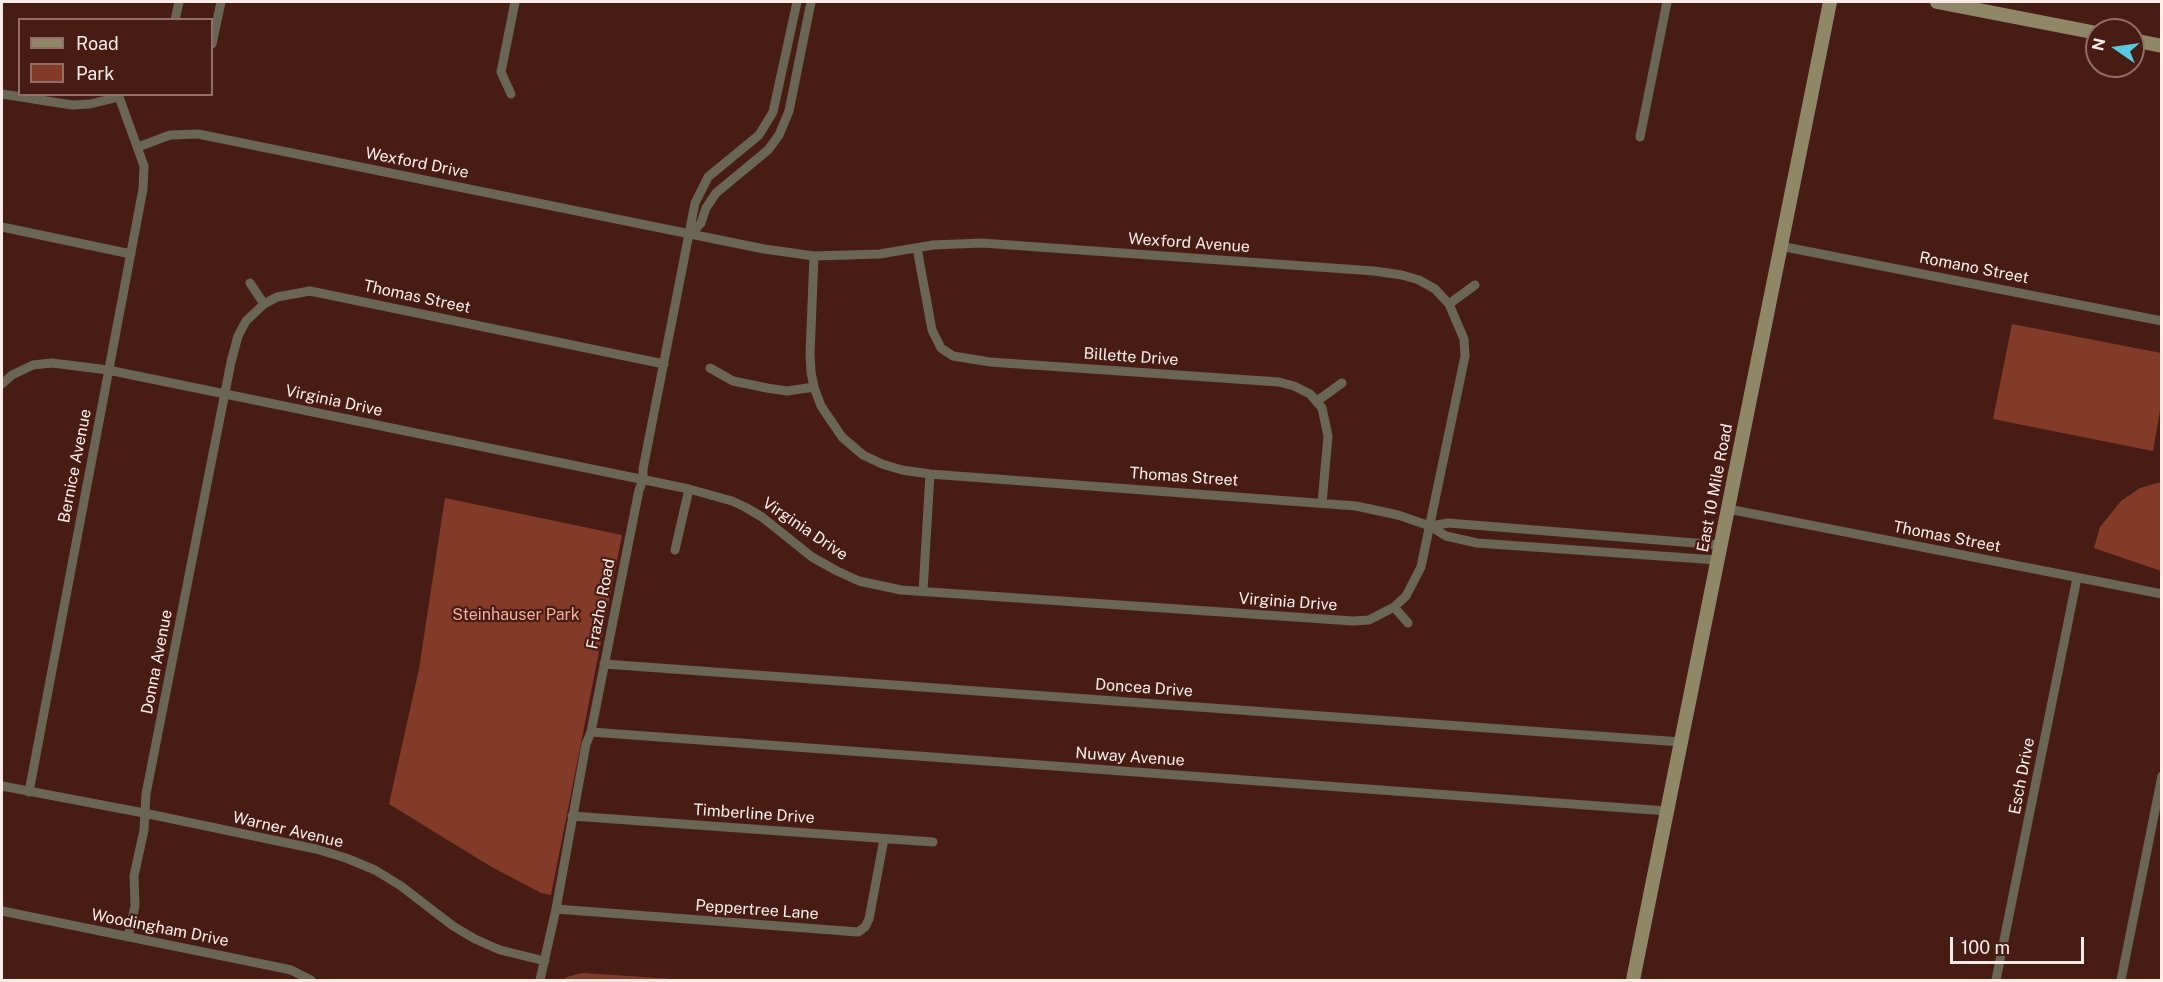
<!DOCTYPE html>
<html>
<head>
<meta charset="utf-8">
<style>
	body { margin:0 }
	#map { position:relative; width:2163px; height:982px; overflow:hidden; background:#471d13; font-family:"Public Sans",sans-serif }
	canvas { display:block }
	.frame { position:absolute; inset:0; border:3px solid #fdebe7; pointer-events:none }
	.legend { position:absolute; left:18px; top:18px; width:195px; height:78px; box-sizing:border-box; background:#471d13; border:2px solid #906f68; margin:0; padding:8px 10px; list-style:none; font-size:18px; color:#fdebe7 }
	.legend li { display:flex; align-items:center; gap:12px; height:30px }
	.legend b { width:30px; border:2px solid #906f68 }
	.north { position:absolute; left:2085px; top:18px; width:60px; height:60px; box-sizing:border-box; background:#471d13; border:2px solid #906f68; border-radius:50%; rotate:283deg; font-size:16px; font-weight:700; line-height:24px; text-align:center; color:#fdebe7 }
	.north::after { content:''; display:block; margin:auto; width:21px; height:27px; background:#57c9e2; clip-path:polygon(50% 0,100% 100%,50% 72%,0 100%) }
	.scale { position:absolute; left:1950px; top:937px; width:134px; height:27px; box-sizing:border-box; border:3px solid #fdebe7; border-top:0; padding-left:8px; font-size:18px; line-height:21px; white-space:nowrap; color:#fdebe7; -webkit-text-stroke:4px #471d13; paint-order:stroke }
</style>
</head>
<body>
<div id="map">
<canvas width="2163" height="982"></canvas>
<div class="frame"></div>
<ul class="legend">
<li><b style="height:8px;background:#8f8768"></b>Road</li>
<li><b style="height:16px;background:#843a29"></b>Park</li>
</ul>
<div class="north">N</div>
<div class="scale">100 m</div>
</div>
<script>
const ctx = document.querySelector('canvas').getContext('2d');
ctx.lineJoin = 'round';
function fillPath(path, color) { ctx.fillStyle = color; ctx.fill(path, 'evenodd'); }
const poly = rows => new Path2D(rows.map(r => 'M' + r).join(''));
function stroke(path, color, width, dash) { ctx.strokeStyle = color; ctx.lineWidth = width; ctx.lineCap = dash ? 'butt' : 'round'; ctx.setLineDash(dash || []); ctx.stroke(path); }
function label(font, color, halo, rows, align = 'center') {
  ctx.font = font + ' "Public Sans",sans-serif'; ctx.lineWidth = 4.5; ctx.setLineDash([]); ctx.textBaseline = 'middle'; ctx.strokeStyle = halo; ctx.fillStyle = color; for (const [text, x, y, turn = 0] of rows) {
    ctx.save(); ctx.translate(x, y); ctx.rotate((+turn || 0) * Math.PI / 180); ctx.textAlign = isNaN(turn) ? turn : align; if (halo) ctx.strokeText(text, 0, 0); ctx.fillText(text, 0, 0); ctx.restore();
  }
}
fillPath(poly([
	[2012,324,2161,353,2161,405,2153,451,1993,419],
	[2161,482,2161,571,2094,548,2100,527,2121,501,2140,488],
	[445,498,622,535,551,895,541,893,490,866,389,804,419,669],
	[582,973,689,980,564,980,567,977]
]), '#843a29');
stroke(poly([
	[175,20,179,2],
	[212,44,221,2],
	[2,94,72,105,90,104,119,97],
	[511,94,501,72,515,2],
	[1640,137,1667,2],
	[2,227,131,254],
	[691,234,701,223,706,208,716,193,768,150,779,135,789,111,811,2],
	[1780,246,2162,321],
	[917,248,932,330,941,348,953,356,990,362,1279,382,1294,386,1310,394,1322,408,1328,436,1322,503],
	[814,256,810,354,811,372,814,387,821,406,842,437,863,455,882,464,902,470,930,474,1356,506,1398,515,1430,526,1448,523,1720,545],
	[250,283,264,304],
	[1449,304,1475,285],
	[710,368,733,381,767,388,787,391,814,387],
	[2,384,12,375,33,365,42,364,52,363,108,370,689,489,732,501,745,507,762,517,812,557,837,571,859,581,901,590,1353,621,1369,620,1394,607,1406,596,1421,567,1465,356,1464,339,1449,304,1435,289,1419,280,1402,275,1374,271,982,243,933,245,880,254,814,256,764,249,198,134,170,135,138,147],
	[1317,401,1342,383],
	[1728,509,2162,594],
	[1430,526,1446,536,1477,543,1717,560],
	[675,550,689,489],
	[923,591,930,474],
	[1394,607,1408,623],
	[604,664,1681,742],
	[591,732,1667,811],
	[2,786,144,813,316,849,346,858,375,870,401,886,453,926,475,939,500,950,545,961],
	[29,792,143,189,144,166,118,94],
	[572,816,933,842],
	[556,909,858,932,865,927,869,919,884,839],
	[2,911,277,967,291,970,311,980],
	[128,937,135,906,134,876,144,830,146,794,231,362,238,336,246,321,264,304,277,297,310,291,664,364],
	[540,980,556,909,586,744,591,732,639,490,643,480,643,469,695,203,708,177,759,135,773,112,797,2],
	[1996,980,2077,578],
	[2121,980,2162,776]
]), '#6b6653', 9);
stroke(poly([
	[1937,2,2097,33],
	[2133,40,2162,46],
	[1633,980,1830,2]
]), '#8f8768', 14);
label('16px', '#fdebe7', '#471d13', [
	["Wexford Drive",417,163,11],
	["Wexford Avenue",1189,243,4],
	["Romano Street",1974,268,11],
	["Thomas Street",417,297,12],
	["Billette Drive",1131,357,4],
	["Virginia Drive",334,401,12],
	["Bernice Avenue",75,466,-79],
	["Thomas Street",1184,477,4],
	["East 10 Mile Road",1715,488,-79],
	["Virginia Drive",805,529,34],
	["Thomas Street",1947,537,11],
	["Virginia Drive",1288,602,4],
	["Frazho Road",601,604,-79],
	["Donna Avenue",157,662,-79],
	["Doncea Drive",1144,688,4],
	["Nuway Avenue",1130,757,4],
	["Esch Drive",2022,776,-79],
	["Timberline Drive",754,814,4],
	["Warner Avenue",288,830,13],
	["Peppertree Lane",757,910,4],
	["Woodingham Drive",160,928,11]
]);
label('16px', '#f3af9d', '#471d13', [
	["Steinhauser Park",516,615]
]);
</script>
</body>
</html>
